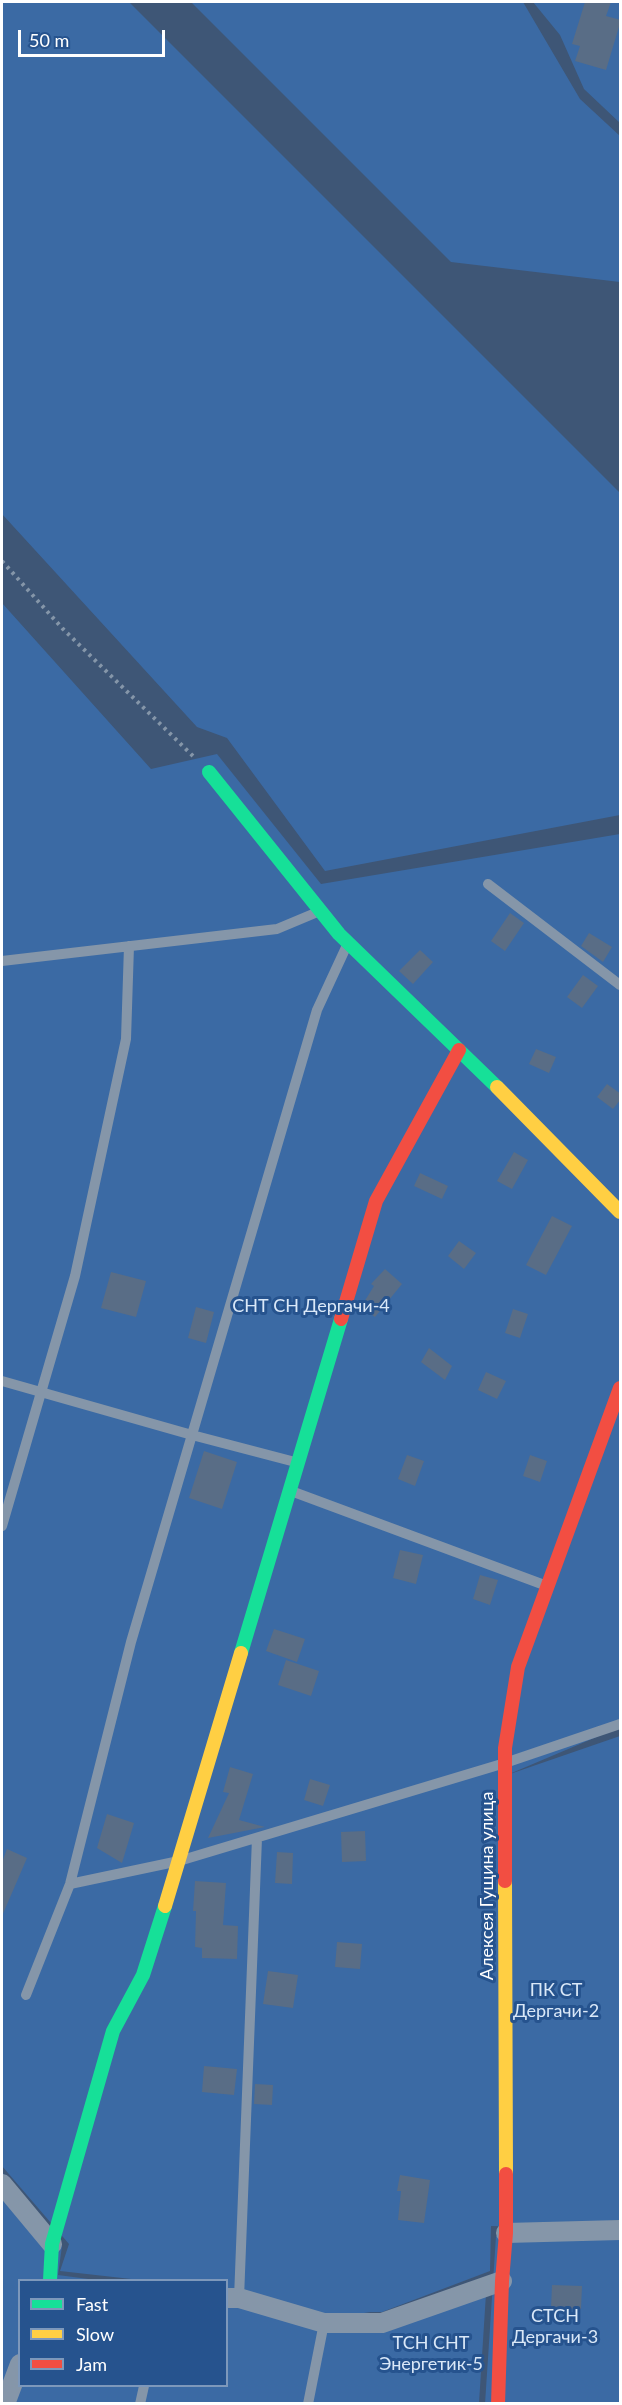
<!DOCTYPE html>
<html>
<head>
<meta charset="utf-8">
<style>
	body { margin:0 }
	#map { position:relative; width:622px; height:2405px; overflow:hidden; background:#3e5676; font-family:Lato,sans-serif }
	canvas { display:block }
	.frame { position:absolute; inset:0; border:3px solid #fff; pointer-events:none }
	.legend { position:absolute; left:18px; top:2279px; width:210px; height:108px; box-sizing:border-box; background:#26538e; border:2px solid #7d98bb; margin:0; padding:8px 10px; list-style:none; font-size:18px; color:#fff }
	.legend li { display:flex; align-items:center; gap:12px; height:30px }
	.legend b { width:30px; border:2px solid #7d98bb }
	.scale { position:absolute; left:18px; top:30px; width:147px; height:27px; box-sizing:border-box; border:3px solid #fff; border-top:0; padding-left:8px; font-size:18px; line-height:21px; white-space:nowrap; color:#fff; -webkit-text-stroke:4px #26538e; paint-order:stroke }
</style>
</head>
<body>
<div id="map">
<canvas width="622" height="2405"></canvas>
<div class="frame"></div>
<ul class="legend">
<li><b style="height:8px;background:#16e098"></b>Fast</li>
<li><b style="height:8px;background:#ffcf43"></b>Slow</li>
<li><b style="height:8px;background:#f24e42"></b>Jam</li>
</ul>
<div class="scale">50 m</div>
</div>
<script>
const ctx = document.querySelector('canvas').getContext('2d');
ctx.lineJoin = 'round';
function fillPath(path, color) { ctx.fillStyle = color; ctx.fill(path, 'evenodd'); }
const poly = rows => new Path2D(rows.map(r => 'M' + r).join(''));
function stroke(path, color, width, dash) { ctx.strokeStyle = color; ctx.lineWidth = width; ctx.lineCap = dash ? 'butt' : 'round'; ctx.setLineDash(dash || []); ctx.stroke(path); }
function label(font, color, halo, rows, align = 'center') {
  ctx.font = font + ' Lato,sans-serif'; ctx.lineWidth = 6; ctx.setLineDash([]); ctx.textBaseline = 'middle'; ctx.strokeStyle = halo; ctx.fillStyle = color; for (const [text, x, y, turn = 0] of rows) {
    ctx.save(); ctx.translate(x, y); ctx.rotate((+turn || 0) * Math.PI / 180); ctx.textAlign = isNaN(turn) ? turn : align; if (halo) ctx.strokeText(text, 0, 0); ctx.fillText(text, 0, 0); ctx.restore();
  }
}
fillPath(poly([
	[2,2,129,2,620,493,620,815,325,871,227,738,197,727,2,514],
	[191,2,523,2,580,99,620,136,620,282,451,262],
	[533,2,620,2,620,123,584,89,560,35],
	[2,603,151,769,217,754,321,884,620,834,620,1727,507,1775,620,1736,620,2220,529,2227,491,2226,490,2271,382,2312,364,2312,384,2315,487,2278,479,2403,2,2403,2,2172,62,2246,58,2275,96,2280,20,2280,20,2386,226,2386,227,2297,226,2280,140,2280,60,2271,69,2244,2,2166],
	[620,2233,620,2403,485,2404,496,2236]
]), '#3b6aa4');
fillPath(poly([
	[585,2,611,2,606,16,621,20,606,70,575,61,580,46,572,44],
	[510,913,524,923,505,951,491,941],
	[589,933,612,947,603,962,581,946],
	[420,950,433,962,413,984,399,971],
	[583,975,598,986,582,1008,567,997],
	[536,1049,556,1057,549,1073,529,1064],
	[607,1084,621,1094,621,1099,613,1109,597,1097],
	[514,1152,528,1160,512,1189,497,1181],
	[420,1173,448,1186,442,1199,414,1186],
	[552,1216,572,1226,546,1275,526,1265],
	[459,1241,476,1253,464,1269,448,1256],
	[385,1269,402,1284,375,1317,361,1307,374,1286,371,1284],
	[111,1272,146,1281,136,1317,101,1308],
	[196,1307,214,1312,206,1343,188,1338],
	[513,1309,528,1314,520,1338,505,1333],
	[429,1348,452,1366,445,1380,421,1362],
	[486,1372,506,1381,497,1399,478,1390],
	[204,1451,237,1462,222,1509,189,1498],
	[407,1455,424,1461,415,1486,398,1479],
	[530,1455,547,1461,540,1482,523,1476],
	[400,1550,423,1555,416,1584,393,1578],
	[480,1575,498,1580,490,1605,473,1599],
	[274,1629,305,1639,297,1662,266,1651],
	[286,1660,319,1671,311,1696,278,1685],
	[230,1767,253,1774,239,1820,265,1827,208,1838,229,1793,223,1792],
	[310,1779,330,1785,323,1806,304,1800],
	[107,1814,134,1823,122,1863,97,1848],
	[365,1831,366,1861,342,1862,341,1832],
	[7,1849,27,1858,2,1916,2,1862],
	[277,1852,293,1853,292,1884,275,1883],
	[195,1881,226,1883,223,1925,238,1926,237,1959,202,1958,202,1948,195,1947,196,1911,193,1911],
	[337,1942,362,1944,360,1969,335,1967],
	[268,1971,298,1975,293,2008,263,2004],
	[204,2066,237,2069,234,2095,202,2092],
	[255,2084,273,2085,272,2105,254,2104],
	[400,2175,430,2180,424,2223,398,2220,401,2191,397,2191],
	[552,2285,582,2286,581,2309,551,2308]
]), '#596d86');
stroke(poly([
	[2,561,63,629,194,757]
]), '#8596a9', 4, [3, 4.5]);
stroke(poly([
	[488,884,620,985],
	[2,961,277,929,320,911],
	[2,1381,192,1435,299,1463],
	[291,1491,547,1586],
	[2,1526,75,1276,126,1039,129,946],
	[70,1884,179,1861,505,1763,620,1724],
	[26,1995,70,1884,131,1642,317,1010,348,943],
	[239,2298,257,1838],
	[140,2404,144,2386],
	[308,2404,324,2323]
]), '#8596a9', 10);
stroke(poly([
	[2,2184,52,2244],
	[506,2233,620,2230],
	[226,2298,239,2298,324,2323,382,2323,502,2281],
	[5,2404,20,2364]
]), '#8596a9', 20);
stroke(poly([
	[209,772,339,934,497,1087],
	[241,1653,341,1319],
	[50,2280,52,2244,113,2031,143,1975,165,1906]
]), '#16e098', 14);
stroke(poly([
	[497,1087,620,1212],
	[505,1881,506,2174],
	[165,1906,241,1653]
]), '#ffcf43', 14);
stroke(poly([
	[341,1319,376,1201,459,1050],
	[505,1881,505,1748,518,1667,620,1388],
	[498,2404,502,2281,506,2233,506,2174]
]), '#f24e42', 14);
label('18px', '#dae8f8', '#26538e', [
	["СНТ СН Дергачи-4",311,1306],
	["ПК СТ",556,1990],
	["Дергачи-2",556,2011],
	["СТСН",555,2316],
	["Дергачи-3",555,2337],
	["ТСН СНТ",431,2343],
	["Энергетик-5",431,2364]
]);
label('18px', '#fff', '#26538e', [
	["Алексея Гущина улица",487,1886,-90]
]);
</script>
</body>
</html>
